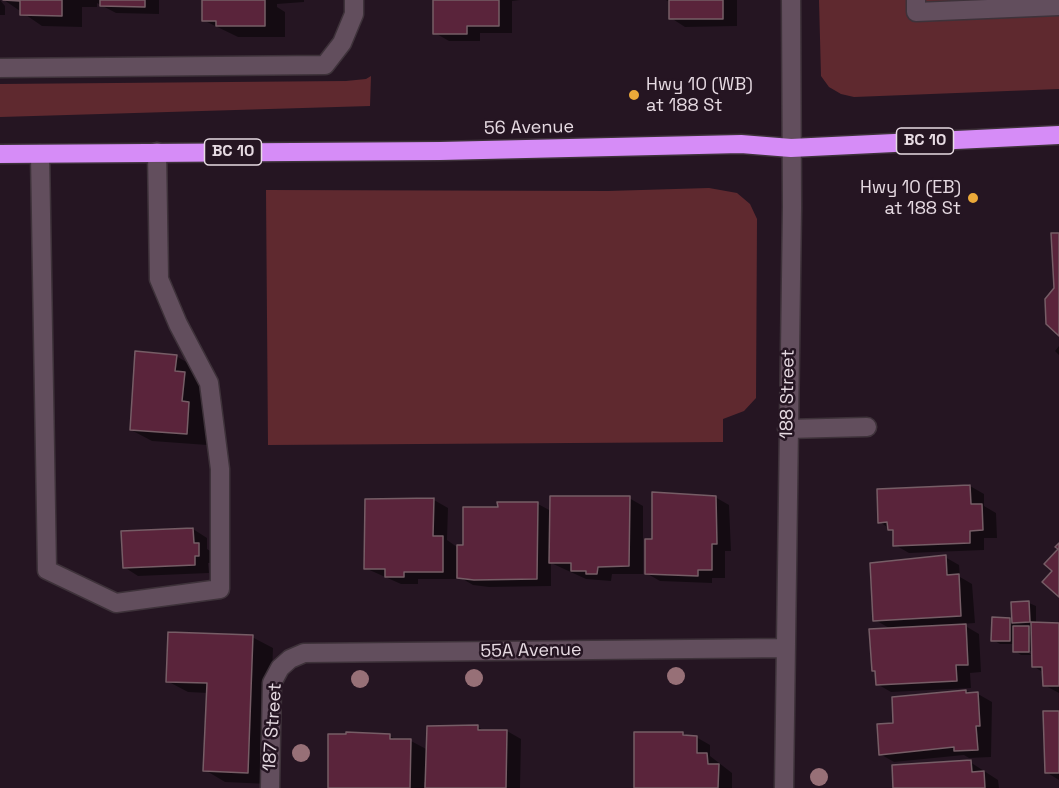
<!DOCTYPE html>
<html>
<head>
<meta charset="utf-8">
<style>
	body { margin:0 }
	canvas { display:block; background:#251522 }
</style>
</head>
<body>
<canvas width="1059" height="788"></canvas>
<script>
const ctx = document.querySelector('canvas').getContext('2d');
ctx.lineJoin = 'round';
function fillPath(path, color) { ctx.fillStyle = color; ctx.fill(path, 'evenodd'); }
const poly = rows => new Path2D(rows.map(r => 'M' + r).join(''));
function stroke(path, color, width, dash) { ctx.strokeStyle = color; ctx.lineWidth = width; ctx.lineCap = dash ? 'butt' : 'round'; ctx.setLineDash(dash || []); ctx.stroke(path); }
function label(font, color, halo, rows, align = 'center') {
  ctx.font = font + ' "Space Grotesk",sans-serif'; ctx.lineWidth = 5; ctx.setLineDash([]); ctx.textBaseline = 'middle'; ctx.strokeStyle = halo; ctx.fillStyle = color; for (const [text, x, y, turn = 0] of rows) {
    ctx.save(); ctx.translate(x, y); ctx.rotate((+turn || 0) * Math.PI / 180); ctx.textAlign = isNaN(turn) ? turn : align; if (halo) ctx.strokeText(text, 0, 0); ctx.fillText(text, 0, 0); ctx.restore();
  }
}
fillPath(poly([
	[819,0,1059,0,1059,89,854,97,841,94,829,87,821,76],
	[371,76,370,106,0,117,0,84,346,81,366,79],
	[709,188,737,193,750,204,757,219,756,398,744,411,723,419,723,442,268,445,266,190,608,191]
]), '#5f292f');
fillPath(poly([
	[0,0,5,6,5,15,0,15],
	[4,0,159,0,159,14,116,13,97,3,97,7,82,7,82,27,42,26],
	[204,0,304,0,304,2,277,4,277,7,285,12,285,37,238,37,203,20],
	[446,0,520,0,512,1,512,33,480,33,480,41,449,41,435,33],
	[666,0,737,0,737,26,685,27,671,18,671,3],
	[1059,346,1059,355,1055,351],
	[176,356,197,368,196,380,205,385,203,411,209,415,207,445,152,441,131,430],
	[970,486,984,494,984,506,996,513,997,538,984,538,984,550,909,553,895,545,894,532,880,522],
	[715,497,729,505,731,551,725,551,725,578,712,578,712,583,660,581,646,573,654,540],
	[629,498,643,506,643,574,612,574,611,581,586,579,551,563,551,586,489,587,473,585,456,575,456,579,418,579,418,584,401,584,365,568,434,500,448,508,447,540,457,547,464,546,499,509,538,504,551,511],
	[193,529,207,538,207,549,212,552,213,563,208,563,209,573,138,576,124,567],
	[945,557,959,565,960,577,972,584,975,623,962,624,979,634,981,672,970,673,971,688,891,692,877,684,891,629,875,620],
	[1029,603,1036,606,1036,624,1059,624,1059,693,1044,685,1044,673,1033,666,1033,652,1023,647,1022,649,1032,655,1021,655,1015,651,1015,644,1000,644,993,640,1010,619,1013,621],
	[252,637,273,648,268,784,225,782,205,770,208,693,188,692,167,681],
	[966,691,978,694,992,702,991,757,969,758,964,755,894,762,880,754,895,725,893,698],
	[1059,712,1059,780,1046,772],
	[478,727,485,731,507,731,521,739,520,788,427,788,427,782,424,782,424,788,329,788,390,736,398,741,411,741,428,750],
	[682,734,696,737,710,745,710,756,732,773,732,788,636,788],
	[970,762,998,780,999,788,895,788]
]), '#0007');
const building = poly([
	[3,0,62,0,62,16,20,15,20,1,3,0],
	[100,0,145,0,145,7,100,6,100,0],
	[202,0,265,0,265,26,216,26,216,21,202,21,202,0],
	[433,0,499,0,499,26,467,26,467,34,433,34,433,0],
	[669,0,723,0,723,19,669,19,669,0],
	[1051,233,1059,233,1059,336,1046,324,1045,299,1054,288,1051,233],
	[135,351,177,355,175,371,185,372,182,401,189,402,187,434,130,430,135,351],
	[970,485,971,504,982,504,983,530,970,531,970,543,893,546,893,530,888,530,887,522,878,523,877,489,970,485],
	[652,492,716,496,717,544,712,544,712,570,698,570,698,576,645,574,645,539,652,539,652,492],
	[550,496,630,496,629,566,598,567,597,574,586,574,586,571,571,571,571,563,549,563,550,496],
	[434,498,433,536,443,536,443,572,404,572,404,577,385,577,385,569,364,569,365,499,434,498],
	[497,502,538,502,537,579,474,580,457,578,457,545,463,545,463,507,498,507,497,502],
	[193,528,194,543,199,543,199,556,195,556,195,565,123,568,121,531,193,528],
	[1059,543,1059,597,1042,582,1052,571,1044,564,1058,549,1055,547,1059,543],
	[946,555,947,575,959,574,961,616,873,621,870,563,946,555],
	[1029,601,1030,622,1012,623,1011,602,1029,601],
	[992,617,1010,618,1010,641,991,641,992,617],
	[1031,622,1059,623,1059,686,1043,686,1042,667,1032,667,1031,622],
	[966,624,968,665,956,665,957,681,876,685,875,671,872,671,869,629,966,624],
	[1013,626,1029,626,1029,652,1013,652,1013,626],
	[168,632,253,635,248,773,203,771,207,683,166,682,168,632],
	[966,690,966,693,978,692,980,726,976,726,978,750,954,751,954,747,879,755,877,724,893,723,892,697,966,690],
	[1043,711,1059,711,1059,773,1045,773,1043,711],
	[478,725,478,730,507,730,506,788,425,788,427,726,478,725],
	[346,732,390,734,390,739,411,739,410,788,328,788,328,734,346,734,346,732],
	[634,732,683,732,683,735,697,736,697,753,707,753,708,764,719,764,718,788,634,788,634,732],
	[971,760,972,772,984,771,985,788,893,788,892,765,971,760]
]);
fillPath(building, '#5a243b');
stroke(building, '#765d66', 1.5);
const minor = poly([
	[916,0,916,12,1059,6],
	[0,68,325,65,342,43,354,14,354,0],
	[40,154,47,570,116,603,220,589,220,469,209,383,178,324,159,279,157,152],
	[787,429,867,427],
	[270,788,272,683,280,668,290,659,304,653,786,648],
	[784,788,792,207,791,0]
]);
const highway = poly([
	[0,154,440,151,741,144,791,148,1059,135]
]);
stroke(minor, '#3e323a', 21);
stroke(highway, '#3e323a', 21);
stroke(minor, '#624e5d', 18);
stroke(highway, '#d68cf7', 18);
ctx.fillStyle = '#977077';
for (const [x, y] of [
	[676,676],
	[474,678],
	[360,679],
	[301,753],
	[819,777]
]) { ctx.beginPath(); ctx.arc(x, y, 9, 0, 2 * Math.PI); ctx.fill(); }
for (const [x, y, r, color] of [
	[634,95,6,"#eba939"],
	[973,198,6,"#eba939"]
]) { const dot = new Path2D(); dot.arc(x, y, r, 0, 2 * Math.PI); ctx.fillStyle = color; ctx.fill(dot); stroke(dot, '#251522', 2); }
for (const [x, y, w] of [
	[925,141,57],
	[233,152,57]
]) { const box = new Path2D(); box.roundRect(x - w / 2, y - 13, w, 26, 4.5); ctx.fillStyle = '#251522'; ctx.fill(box); stroke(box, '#e6dae2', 1.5); }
label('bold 16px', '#e6dae2', null, [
	["BC 10",925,141],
	["BC 10",233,152]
]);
label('18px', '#e6dae2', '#251522', [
	["Hwy 10 (WB)",646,85],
	["at 188 St",646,106],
	["Hwy 10 (EB)",961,188,"right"],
	["at 188 St",961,209,"right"]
], 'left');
label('18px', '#e6dae2', '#251522', [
	["56 Avenue",529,128,-1],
	["188 Street",788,394,-89],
	["55A Avenue",531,651,-1],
	["187 Street",273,727,-86]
]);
</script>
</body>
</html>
